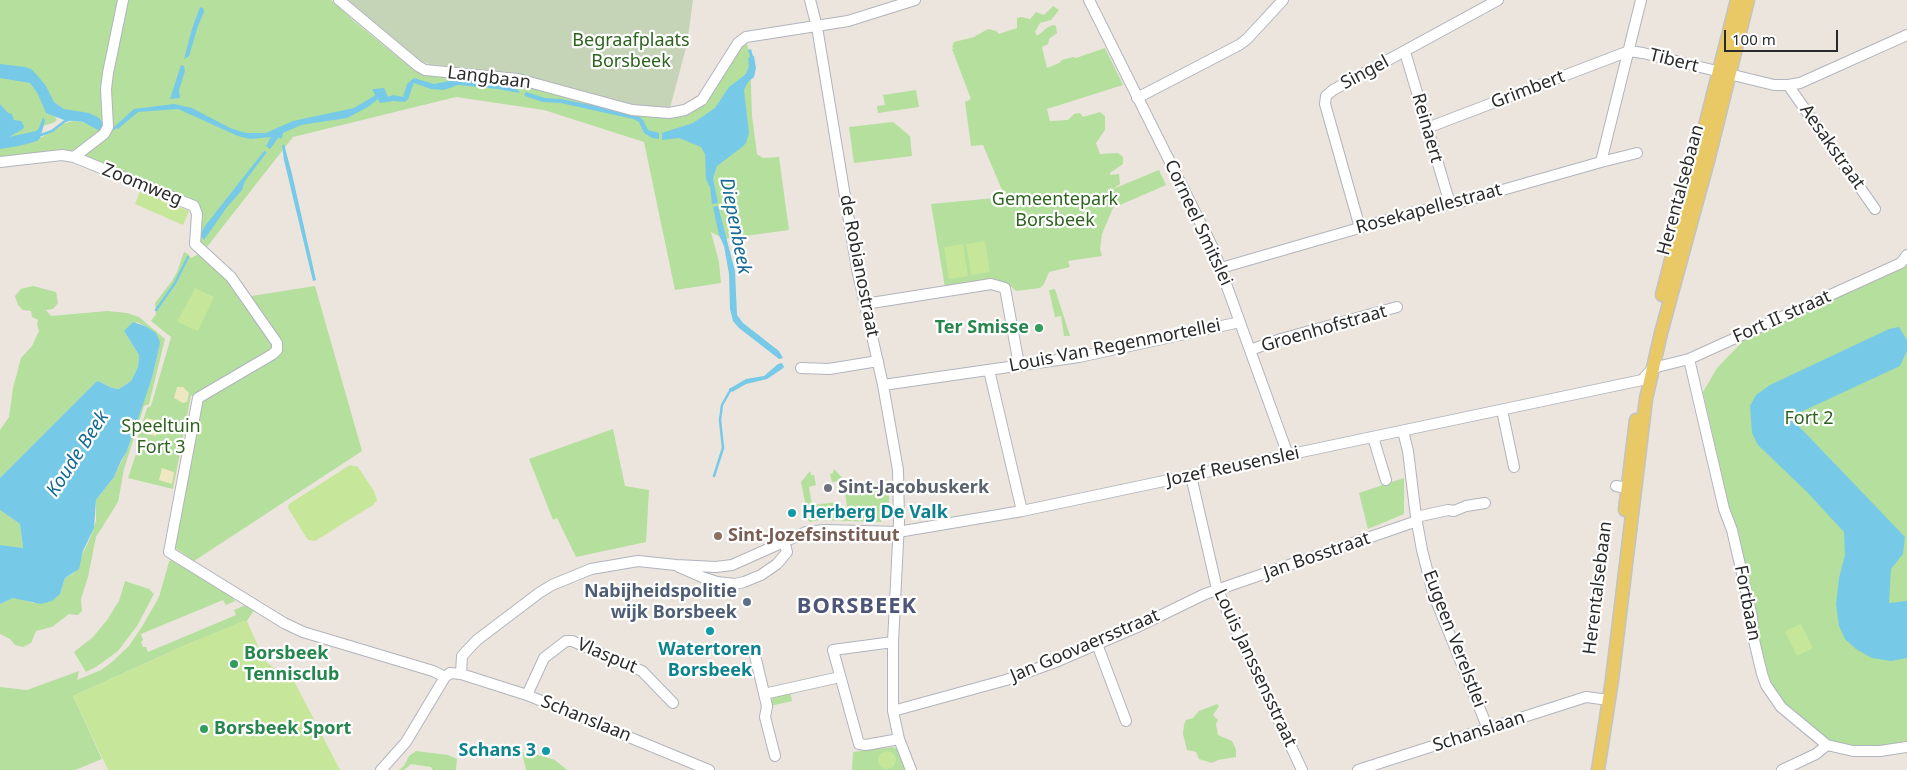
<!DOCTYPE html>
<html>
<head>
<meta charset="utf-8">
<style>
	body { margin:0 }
	#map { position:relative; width:1907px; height:770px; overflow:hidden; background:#ece5dd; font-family:"Noto Sans",sans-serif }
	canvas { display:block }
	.scale { position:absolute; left:1724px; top:30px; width:114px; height:22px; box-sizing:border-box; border:2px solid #2a2a2a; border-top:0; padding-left:6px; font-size:15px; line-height:18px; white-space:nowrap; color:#2a2a2a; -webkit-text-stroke:4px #fff; paint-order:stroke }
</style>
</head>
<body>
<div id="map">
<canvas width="1907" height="770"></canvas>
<div class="scale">100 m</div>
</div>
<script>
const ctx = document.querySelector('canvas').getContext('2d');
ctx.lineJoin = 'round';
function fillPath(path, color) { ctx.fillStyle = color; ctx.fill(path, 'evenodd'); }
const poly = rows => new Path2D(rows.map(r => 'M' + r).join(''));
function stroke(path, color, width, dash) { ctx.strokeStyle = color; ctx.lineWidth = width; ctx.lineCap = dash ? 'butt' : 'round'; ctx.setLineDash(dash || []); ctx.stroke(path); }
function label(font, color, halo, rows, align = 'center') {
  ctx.font = font + ' "Noto Sans",sans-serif'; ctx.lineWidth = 4.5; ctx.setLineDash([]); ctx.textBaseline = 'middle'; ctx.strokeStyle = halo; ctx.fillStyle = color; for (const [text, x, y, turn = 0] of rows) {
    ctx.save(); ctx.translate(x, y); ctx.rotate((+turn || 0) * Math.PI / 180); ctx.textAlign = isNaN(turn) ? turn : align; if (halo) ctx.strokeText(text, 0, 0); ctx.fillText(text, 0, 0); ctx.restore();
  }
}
fillPath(poly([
	[0,0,331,0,355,22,415,71,429,64,517,73,629,104,670,108,668,116,692,110,746,42,750,53,752,116,757,154,763,158,779,157,789,230,724,239,711,232,719,262,721,283,675,290,644,142,544,110,456,97,293,137,203,252,245,297,315,286,362,451,194,561,171,545,198,398,191,395,173,489,128,478,139,445,137,440,147,408,151,406,171,337,151,321,156,314,155,303,172,281,177,272,184,252,188,254,191,258,202,252,195,244,193,206,74,157,0,159],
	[54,102,64,109,112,127,117,128,104,133,74,156,72,151,97,136,100,131,99,129,88,123,73,121,62,124,60,127,42,137,12,144,9,139,33,134,42,126,53,123,57,120,55,117],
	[1053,6,1059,10,1051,20,1040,23,1035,32,1037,36,1048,27,1053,25,1056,26,1057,33,1049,39,1048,44,1042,47,1047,68,1059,63,1062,60,1073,57,1076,58,1105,48,1123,85,1047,109,1050,121,1068,120,1074,114,1080,113,1083,117,1100,112,1105,116,1105,130,1096,143,1100,154,1118,153,1123,157,1123,164,1110,173,1110,175,1119,174,1120,184,1113,189,1159,170,1166,185,1113,208,1102,234,1100,249,1102,256,1068,261,1070,267,1049,272,1044,284,1040,288,1016,291,1007,283,994,280,945,288,931,204,1005,197,983,145,971,146,965,102,971,99,952,49,954,48,952,47,954,42,974,37,988,29,996,31,999,34,1017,28,1017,18,1022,17,1030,19,1036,12,1044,15],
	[916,90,919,107,878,113,877,106,885,105,883,95],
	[893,122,910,136,912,156,854,163,849,127],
	[1907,259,1907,741,1880,746,1853,746,1829,741,1820,734,1785,703,1770,682,1758,635,1757,616,1737,528,1729,507,1703,392,1717,368,1743,341,1898,270],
	[33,286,56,292,58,303,53,309,46,310,51,316,107,311,127,313,139,317,165,339,149,404,144,406,124,469,118,502,96,537,88,577,81,599,82,611,78,615,69,614,52,627,36,631,31,643,23,647,15,645,10,639,0,634,0,604,13,598,19,598,33,603,60,594,65,578,74,573,91,536,96,521,96,500,114,477,129,446,141,406,152,378,159,348,159,344,150,330,145,326,137,322,124,331,139,355,138,367,131,381,119,389,112,388,98,381,96,382,0,478,0,430,9,417,13,388,21,358,32,346,39,331,37,324,38,320,32,317,31,311,23,310,18,305,15,296,21,289],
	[1055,289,1070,336,1064,336,1061,316,1055,317,1049,290],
	[613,429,625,486,649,490,646,542,576,557,557,518,553,520,529,459],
	[834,469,852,488,889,482,889,514,883,515,881,522,819,520,809,522,801,482,810,471,811,475,814,475,816,485,809,487,812,505,838,502,839,509,847,507,845,492,841,493,839,481,832,482,830,474,833,473],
	[1404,478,1404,514,1368,529,1359,493],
	[0,510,20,524,23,549,0,545],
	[171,560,231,596,235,601,226,605,223,600,141,634,143,640,141,642,143,647,146,647,148,652,236,615,234,610,246,605,254,610,247,621,190,643,73,696,102,759,75,770,0,770,0,687,27,690,79,671,77,680,101,670,112,662,129,646,143,625,159,597,169,562],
	[125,581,149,589,154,594,137,626,118,651,96,667,86,672,74,652,93,637,107,620,119,601],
	[790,691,792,701,770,706,773,697],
	[1217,704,1219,706,1213,715,1218,720,1216,724,1218,735,1232,741,1236,750,1236,757,1218,760,1212,763,1199,759,1196,752,1187,750,1183,734,1184,725,1186,720,1193,718,1199,711],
	[893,747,897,749,907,770,852,770,853,752],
	[416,751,448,755,457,759,456,770,433,770,431,767,411,764,404,770,399,770,404,766,409,756],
	[522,752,531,753,555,760,567,770,526,770]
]), '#b4df9d');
fillPath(poly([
	[177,387,183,387,189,393,187,402,183,403,174,398],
	[146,418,159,421,156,436,143,433],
	[162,468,174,472,172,484,159,480]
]), '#efe7c2');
fillPath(poly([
	[348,0,693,0,687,44,670,108,629,104,517,73,429,64,421,61]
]), '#c5d4b6');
fillPath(poly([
	[140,191,189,211,183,225,135,204],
	[985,241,990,272,971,275,966,244],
	[963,244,968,276,949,279,944,247],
	[195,288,214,297,198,331,177,322],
	[350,465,358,467,374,491,377,500,373,505,315,541,308,540,288,508,289,504],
	[243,621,247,621,264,660,274,668,284,669,291,675,340,770,108,770,73,696,190,643],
	[1801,624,1813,648,1797,656,1785,631],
	'878 760a9 9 0 1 1 18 0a9 9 0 1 1-18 0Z'
]), '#c6e699');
fillPath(poly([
	[200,7,204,9,204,12,198,26,189,56,184,59,192,29],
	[751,49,753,56,754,56,756,68,754,77,748,82,744,90,749,133,746,143,742,147,717,166,713,178,718,203,712,204,710,187,706,179,705,154,701,147,679,138,662,140,662,133,693,123,715,108,729,87,746,74,749,66,748,58,750,57,748,50],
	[0,64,25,67,31,69,37,75,46,86,54,102,64,109,89,113,99,118,104,124,100,131,83,122,64,120,46,113,38,94,30,83,0,78],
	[181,65,184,66,185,71,179,90,180,98,170,99],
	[414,78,434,84,459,79,491,81,517,89,520,93,497,89,458,85,444,90,431,89,414,83,408,99,405,102,393,101,381,103,379,102,378,99,368,107,347,118,301,125,283,133,282,138,280,139,279,137,270,149,266,146,271,137,250,139,238,136,178,109,138,112,118,129,114,127,134,109,174,104,192,108,230,128,246,133,266,133,293,121,354,108,374,96,375,94,372,90,374,89,384,88,388,97,393,95,403,97,407,84],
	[526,92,545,98,561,99,636,114,643,120,648,130,659,133,659,139,652,138,644,133,639,122,633,119,561,103,543,102,525,96,524,94],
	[0,104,8,113,12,114,14,120,21,121,24,126,23,129,9,137,36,131,39,128,43,117,45,121,40,138,37,141,19,146,0,149],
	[284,144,292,174,316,280,313,281,284,160,282,146],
	[264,151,267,152,245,181,242,190,227,207,204,240,200,235,205,226],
	[718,206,735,271,737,315,743,323,779,351,783,358,779,359,739,328,733,321,730,309,729,274,724,246,719,235,713,207],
	[133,322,145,326,156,333,160,342,159,348,152,378,127,451,121,461,114,477,96,500,94,528,83,551,79,569,65,578,60,594,52,601,41,604,13,598,0,604,0,545,23,548,20,524,0,510,0,478,96,382,98,381,112,388,119,389,131,381,138,367,139,355,124,331],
	[1899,327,1907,340,1907,351,1900,366,1790,417,1905,537,1903,554,1891,569,1889,603,1907,601,1907,658,1891,661,1872,658,1856,649,1845,639,1839,626,1836,604,1839,578,1845,555,1844,532,1807,492,1758,445,1752,433,1750,406,1756,395,1770,385,1889,329],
	[782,363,784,367,782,369,767,379,746,384,732,392,729,389,746,379,764,376,778,364]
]), '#77cae7');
stroke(poly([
	[109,131,119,126],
	[41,135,52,131,65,121,71,119],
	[156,310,175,283,188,257],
	[714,476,723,448,720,420,722,405,731,389]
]), '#77cae7', 2.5);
const minor = poly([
	[339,0,418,66,425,70,518,79,632,110,669,113,685,110,702,100,738,43,746,37,848,21,915,0],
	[810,0,817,27,857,269,883,385,898,470,899,522,893,642,893,711,899,739,911,770],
	[1089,0,1213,248,1288,455],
	[1629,51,1643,53,1774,85,1788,85,1800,83,1907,35],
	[1405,52,1450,204],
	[1788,85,1875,209],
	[1137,98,1239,45,1247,39,1283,0],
	[1427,128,1629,51],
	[74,157,104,134,108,127,106,89,108,73,123,0],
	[0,162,62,155,74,157,194,206,197,214,195,244,231,277,277,343,277,350,273,354,198,398,169,552,284,623,303,632,433,671,445,677],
	[1601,162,1641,0],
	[1360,228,1325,104,1326,96,1333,90,1498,0],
	[1221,268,1411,213,1460,202,1601,162,1637,153],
	[865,304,991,284,1005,288,1019,365],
	[1250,350,1281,339,1397,307],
	[1689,359,1724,509,1732,530,1752,617,1753,636,1762,674,1766,685,1781,707,1827,745,1853,751,1880,751,1907,747],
	[801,368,829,369,878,361],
	[989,370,1022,511],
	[883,385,1079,357,1240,322],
	[1502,410,1514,467],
	[1403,431,1408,451,1416,517,1422,550,1433,593,1488,729],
	[1373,437,1386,480],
	[1191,476,1217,589,1302,770],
	[1616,486,1627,488],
	[1416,517,1448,510,1454,511,1466,506,1485,503],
	[679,567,702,577,717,582,735,584,744,582,761,575,777,564,787,552,784,541],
	[893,642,833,650,859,744,866,745,899,739],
	[1097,644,1126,721],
	[754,651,767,706,765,717,775,756],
	[461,674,462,656,477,640,539,593,552,585,591,569,638,561,676,565,716,567,732,565,806,532,824,530,898,532,1022,511,1642,380,1653,368,1689,359,1901,263,1907,255],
	[764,694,840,677],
	[527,695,544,658,566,641,572,641,642,671,673,703],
	[893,711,1006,680,1058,661,1135,628,1205,594,1417,521],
	[381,770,406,742,445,677,450,673,461,674,527,695,709,770],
	[1358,770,1586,697,1609,700],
	[1782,770,1816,754,1827,745]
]);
const major = poly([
	[1662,295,1737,0],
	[1625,510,1636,420],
	[1598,770,1612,680,1646,399,1661,333,1708,161,1748,0]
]);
stroke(minor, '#b1b4bd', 12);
stroke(major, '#c3c3c3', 15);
stroke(minor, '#fff', 10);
stroke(major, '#e8c966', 12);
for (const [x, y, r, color] of [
	[1039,328,5,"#2e9e5b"],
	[828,488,5,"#6b7280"],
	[792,513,5,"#0f9aa8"],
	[718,536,5,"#8d6e63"],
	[747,602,5,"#5c6f8a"],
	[710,631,5,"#0f9aa8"],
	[234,664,5,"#2e9e5b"],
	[204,729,5,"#2e9e5b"],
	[546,751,5,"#0f9aa8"]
]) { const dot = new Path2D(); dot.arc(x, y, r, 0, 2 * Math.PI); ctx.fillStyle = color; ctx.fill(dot); stroke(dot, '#fff', 2); }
label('18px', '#2d631e', '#fff', [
	["Begraafplaats",631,41],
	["Borsbeek",631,62],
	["Gemeentepark",1055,200],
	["Borsbeek",1055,221],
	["Fort 2",1809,419],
	["Speeltuin",161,427],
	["Fort 3",161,448]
]);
label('18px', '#2a2a2a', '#fff', [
	["Tibert",1674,61,14],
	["Singel",1365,73,-28],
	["Langbaan",489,78,7],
	["Grimbert",1528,90,-21],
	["Reinaert",1427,128,74],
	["Aesakstraat",1832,147,55],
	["Zoomweg",142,185,22],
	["Herentalsebaan",1681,190,-75],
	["Rosekapellestraat",1429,209,-15],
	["Corneel Smitslei",1198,223,65],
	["de Robianostraat",859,266,79],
	["Fort II straat",1782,317,-24],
	["Groenhofstraat",1324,329,-16],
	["Louis Van Regenmortellei",1115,346,-11],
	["Jozef Reusenslei",1233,467,-12],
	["Jan Bosstraat",1317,556,-19],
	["Herentalsebaan",1598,588,-83],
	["Fortbaan",1747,603,79],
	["Eugeen Verelstlei",1454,639,69],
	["Jan Goovaersstraat",1085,646,-23],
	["Vlasput",607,656,23],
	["Louis Janssensstraat",1255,668,65],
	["Schanslaan",586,719,22],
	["Schanslaan",1479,732,-18]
]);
label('bold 18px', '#27864d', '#fff', [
	["Ter Smisse",1029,328,"right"],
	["Borsbeek",244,654],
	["Tennisclub",244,675],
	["Borsbeek Sport",214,729]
], 'left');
label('bold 18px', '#5b616d', '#fff', [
	["Sint-Jacobuskerk",838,488]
], 'left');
label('bold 18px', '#0d838f', '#fff', [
	["Herberg De Valk",802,513],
	["Watertoren",710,650,"center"],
	["Borsbeek",710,671,"center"],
	["Schans 3",536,751,"right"]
], 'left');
label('bold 18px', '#785e54', '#fff', [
	["Sint-Jozefsinstituut",728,536]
], 'left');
label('bold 18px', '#4e5e75', '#fff', [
	["Nabijheidspolitie",737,592],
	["wijk Borsbeek",737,613]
], 'right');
label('italic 19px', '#156994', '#fff', [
	["Diepenbeek",735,226,79],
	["Koude Beek",78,454,-57]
]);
ctx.letterSpacing = '1px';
label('bold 22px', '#4d5579', '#fff', [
	["BORSBEEK",857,607]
]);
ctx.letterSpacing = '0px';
</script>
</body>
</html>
